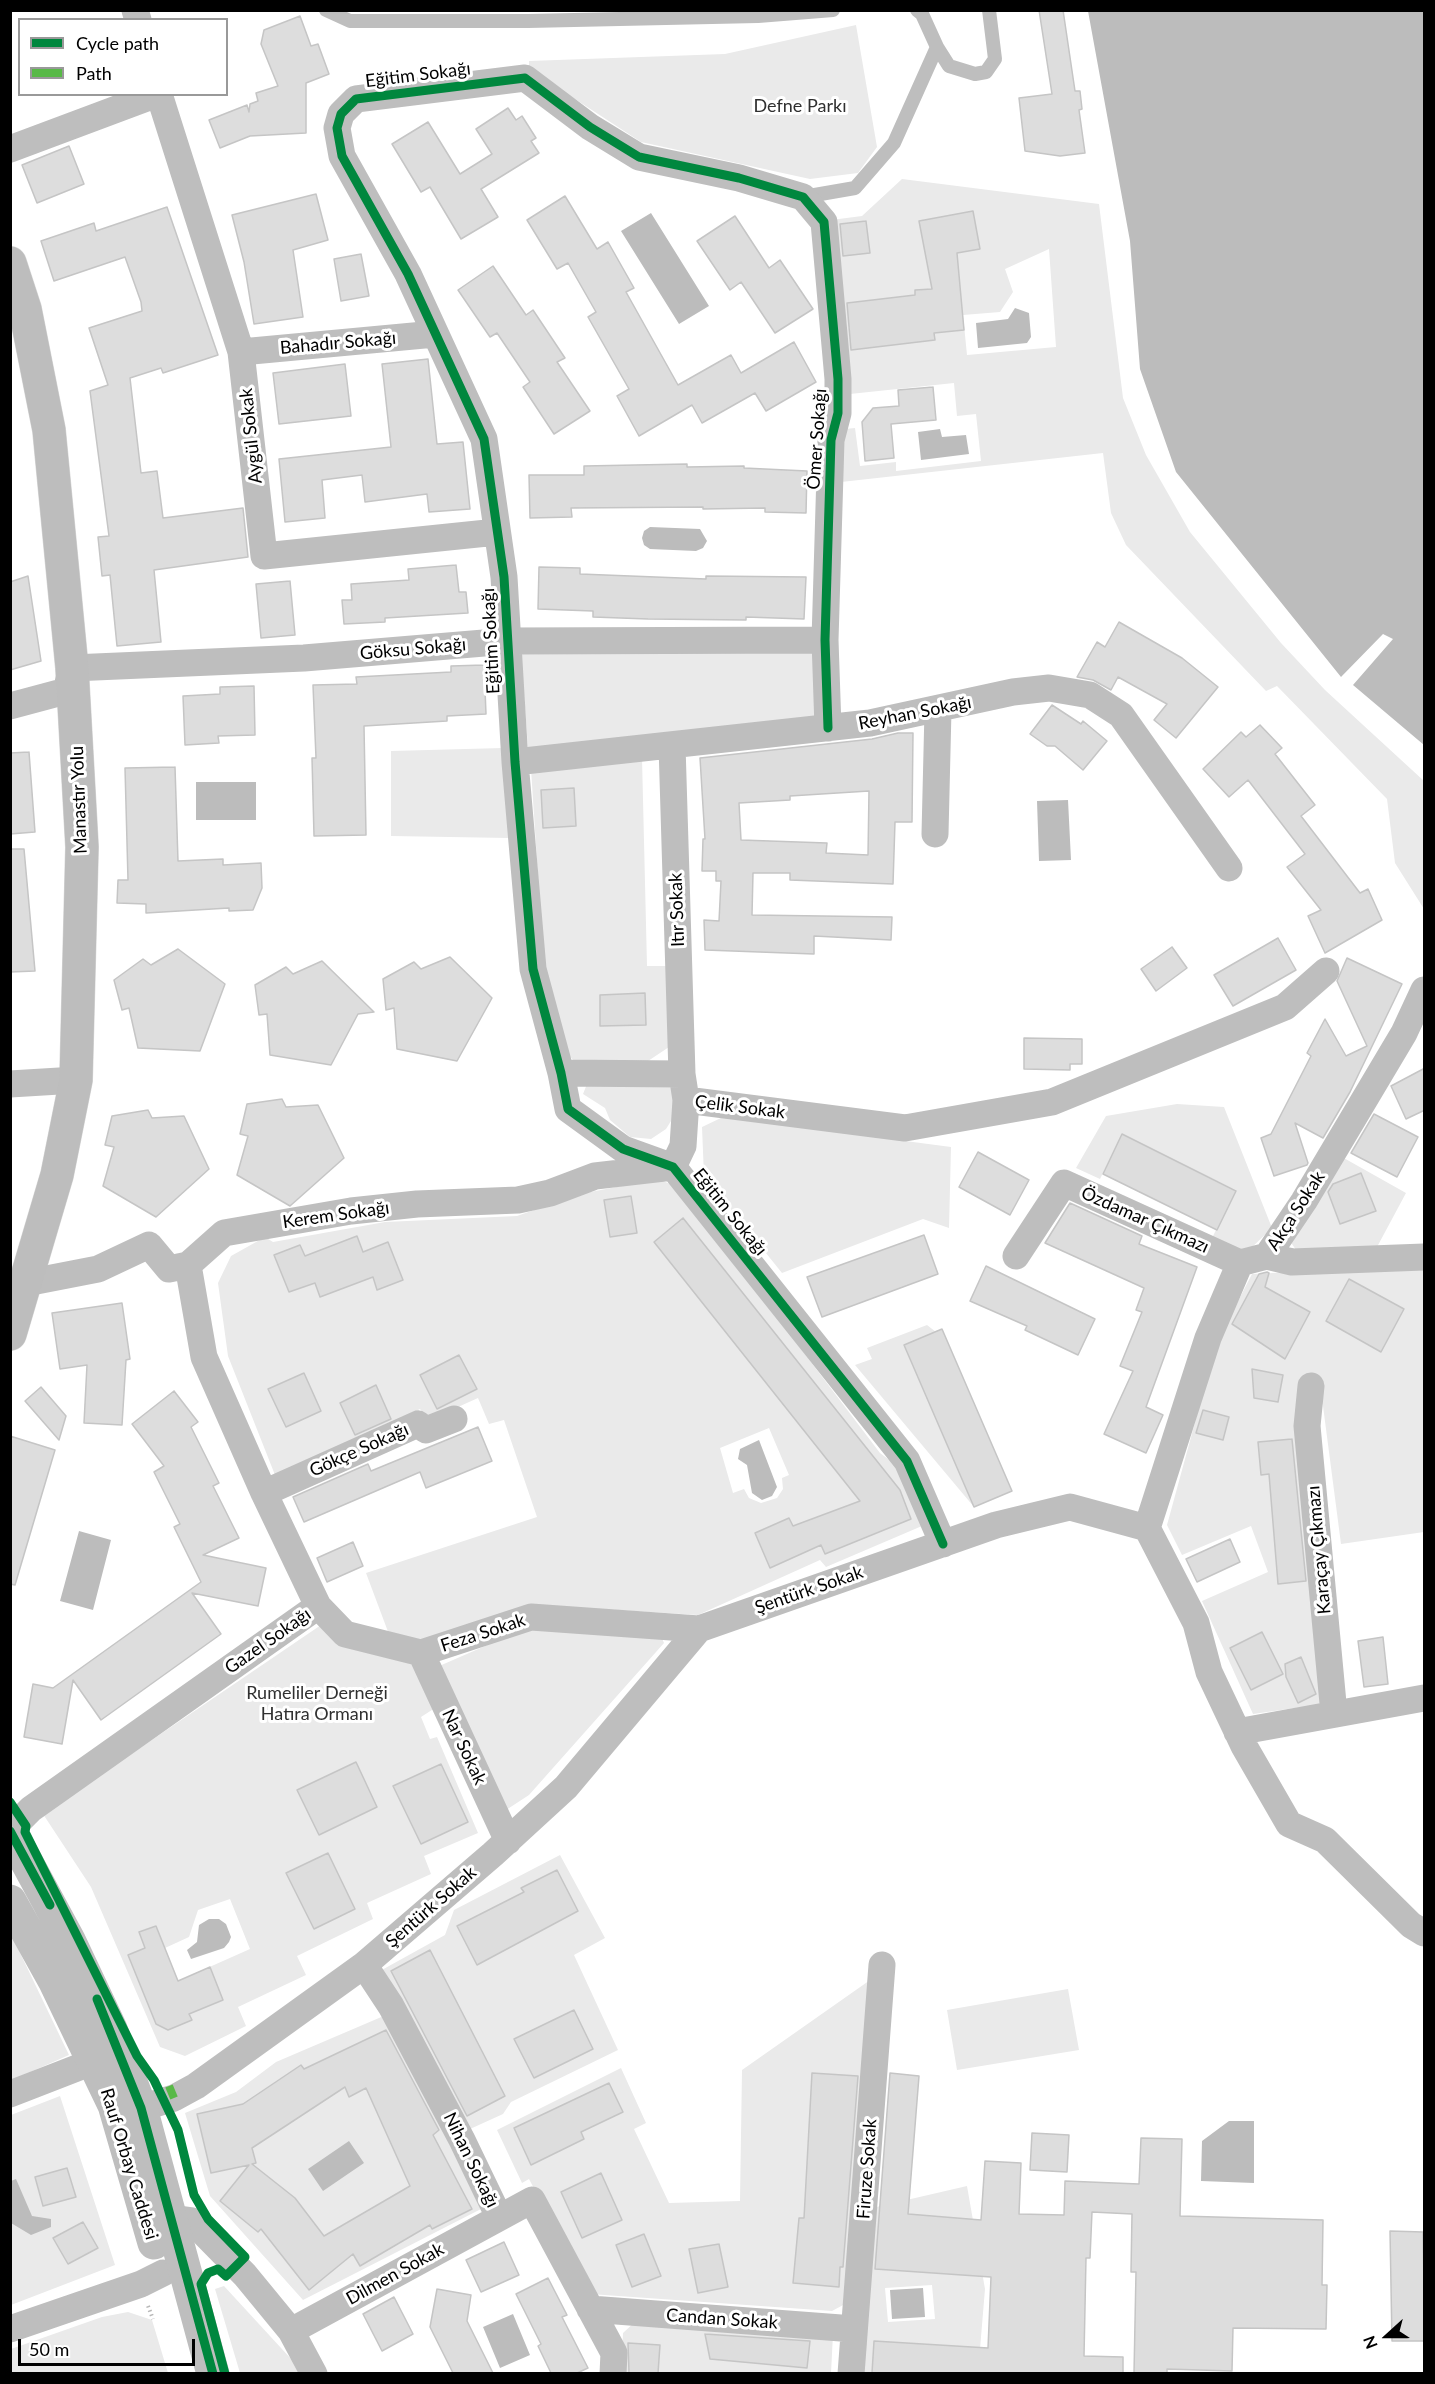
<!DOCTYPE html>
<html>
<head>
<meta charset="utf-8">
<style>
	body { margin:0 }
	#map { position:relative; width:1435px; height:2384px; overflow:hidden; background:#fff; font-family:Lato,sans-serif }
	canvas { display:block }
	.frame { position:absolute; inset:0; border:12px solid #000; pointer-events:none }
	.legend { position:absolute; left:18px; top:18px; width:210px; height:78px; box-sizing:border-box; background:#fff; border:2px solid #999; margin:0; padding:8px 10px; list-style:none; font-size:18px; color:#000 }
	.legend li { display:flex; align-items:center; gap:12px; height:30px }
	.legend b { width:30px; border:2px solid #999 }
	.north { position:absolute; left:1357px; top:2306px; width:60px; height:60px; -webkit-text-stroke:4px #fff; paint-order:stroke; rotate:249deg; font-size:16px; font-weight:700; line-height:24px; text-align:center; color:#000 }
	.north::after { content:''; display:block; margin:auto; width:21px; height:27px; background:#000; clip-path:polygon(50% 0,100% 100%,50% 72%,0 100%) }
	.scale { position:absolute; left:18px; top:2339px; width:177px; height:27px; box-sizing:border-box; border:3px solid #000; border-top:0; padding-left:8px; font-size:18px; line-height:21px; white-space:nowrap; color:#000; -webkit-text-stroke:4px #fff; paint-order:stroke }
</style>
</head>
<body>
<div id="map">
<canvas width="1435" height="2384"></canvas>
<div class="frame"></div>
<ul class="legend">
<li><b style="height:8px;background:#00873e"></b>Cycle path</li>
<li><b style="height:8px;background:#58b947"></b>Path</li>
</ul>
<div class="north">N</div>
<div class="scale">50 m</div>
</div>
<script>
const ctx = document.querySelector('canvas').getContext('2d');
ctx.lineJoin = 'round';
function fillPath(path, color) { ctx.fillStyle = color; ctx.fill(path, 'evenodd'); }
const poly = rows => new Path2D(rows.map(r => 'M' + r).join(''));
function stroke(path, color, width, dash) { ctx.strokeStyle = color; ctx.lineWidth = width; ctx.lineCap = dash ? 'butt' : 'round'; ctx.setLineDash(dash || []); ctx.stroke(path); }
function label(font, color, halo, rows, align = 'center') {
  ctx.font = font + ' Lato,sans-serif'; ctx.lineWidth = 6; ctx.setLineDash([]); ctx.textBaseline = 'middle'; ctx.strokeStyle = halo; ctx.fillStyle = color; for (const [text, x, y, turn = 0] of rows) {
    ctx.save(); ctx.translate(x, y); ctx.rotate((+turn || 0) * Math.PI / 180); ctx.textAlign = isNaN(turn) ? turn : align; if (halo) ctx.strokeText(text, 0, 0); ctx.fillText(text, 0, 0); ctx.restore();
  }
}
fillPath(poly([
	[856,25,877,147,858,173,810,179,641,142,529,69,529,61,725,54],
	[902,179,1099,204,1123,398,1146,455,1190,532,1281,643,1325,690,1424,781,1424,909,1395,863,1387,799,1277,686,1266,691,1126,545,1111,513,1103,453,841,482,845,429,855,428,860,466,896,462,896,471,981,461,976,414,957,416,954,383,850,394,816,235,808,223,862,216],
	[1049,249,1056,347,967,355,963,315,1000,312,1013,292,1005,269],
	[817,648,818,719,528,748,521,652],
	[503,748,509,838,391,836,391,751],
	[642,758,647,966,668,966,669,1047,648,1061,573,1060,568,1054,544,967,531,769],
	[589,1079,674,1085,681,1105,666,1129,651,1139,630,1137,610,1120,605,1108,583,1094],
	[1177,1104,1224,1107,1272,1228,1248,1251,1211,1240,1236,1190,1122,1135,1100,1179,1076,1168,1106,1116],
	[723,1117,951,1147,949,1228,923,1219,782,1273,704,1176,702,1127],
	[1342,1157,1406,1193,1377,1247,1296,1250,1290,1241],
	[658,1179,678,1187,880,1453,900,1468,922,1526,826,1567,820,1560,698,1615,537,1605,420,1642,390,1637,366,1573,537,1517,504,1420,489,1424,478,1398,429,1420,420,1409,275,1475,228,1356,218,1283,231,1256,265,1237,273,1242,385,1222,517,1216,580,1194],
	[769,1428,789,1475,782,1478,783,1489,777,1498,761,1503,749,1498,744,1489,733,1493,720,1448],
	[1424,1266,1424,1532,1341,1544,1320,1383,1323,1704,1253,1714,1202,1601,1268,1572,1251,1526,1182,1555,1167,1525,1217,1342,1252,1274],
	[927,1325,936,1332,904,1345,974,1507,855,1365,872,1359,867,1348],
	[321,1625,415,1666,435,1708,421,1717,430,1739,437,1737,478,1833,424,1856,431,1874,367,1903,373,1919,297,1956,306,1975,238,2007,246,2026,185,2056,160,2047,91,1887,43,1814],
	[230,1899,250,1949,178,1981,165,1948,189,1937,198,1910],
	[531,1626,661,1636,664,1643,529,1795,503,1812,437,1667],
	[560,1855,605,1938,574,1955,618,2050,511,2102,503,2114,470,2129,380,1971,445,1935,454,1910],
	[10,1932,69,2055,10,2081],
	[873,1978,845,2304,832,2311,590,2294,529,2179,522,2183,497,2130,621,2068,646,2123,634,2129,669,2203,740,2201,742,2070],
	[1068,1989,1079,2050,957,2070,947,2010],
	[386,2015,481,2209,303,2300,210,2196,185,2113,236,2092,276,2062],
	[60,2096,115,2265,11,2305,11,2115],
	[967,2186,985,2289,978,2373,860,2374,872,2208],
	[932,2285,935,2319,888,2322,885,2288],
	[224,2286,293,2361,300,2373,240,2373,215,2289],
	[128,2312,152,2320,168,2373,11,2373,11,2349,102,2317],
	[637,2320,833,2334,831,2373,621,2374,623,2333]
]), '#eaeaea');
fillPath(poly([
	[1088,11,1424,11,1424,745,1353,685,1393,639,1383,634,1341,677,1176,472,1140,369,1130,241],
	[651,213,709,306,679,324,621,231],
	[1015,308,1029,313,1031,337,1027,343,978,348,976,323,1008,319],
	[940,429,942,437,966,435,969,454,921,460,918,432],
	[650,527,700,529,707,541,703,548,696,551,650,549,644,545,642,538,644,531],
	[196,782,256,782,256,820,196,820],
	[1068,800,1071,860,1039,861,1037,801],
	[759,1440,777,1487,772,1496,762,1500,752,1493,747,1465,738,1459,740,1449],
	[79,1531,111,1540,93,1610,60,1601],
	[209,1919,219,1919,226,1924,231,1937,229,1942,224,1948,191,1959,187,1950,197,1942,199,1925],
	[1229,2121,1254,2121,1254,2183,1201,2181,1202,2141],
	[349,2141,364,2163,323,2191,308,2169],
	[16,2179,32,2216,51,2219,51,2227,31,2235,11,2223,11,2181],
	[923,2288,925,2317,892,2319,890,2290],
	[513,2314,530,2355,500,2368,483,2327]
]), '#bcbcbc');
const building = poly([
	[1039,10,1063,10,1075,91,1080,91,1082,109,1079,110,1085,153,1060,156,1025,151,1019,98,1052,94,1039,10],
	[300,16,311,46,318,44,329,74,306,83,306,133,250,136,220,148,209,120,247,105,249,112,250,104,258,101,256,93,278,86,261,44,264,30,300,16],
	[508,108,516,120,522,116,536,138,531,141,539,153,481,189,498,217,461,239,430,187,421,192,392,144,428,122,460,174,492,154,476,129,508,108],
	[69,146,84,184,37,203,22,165,69,146],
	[316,194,328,240,293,250,303,317,254,324,244,262,232,215,316,194],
	[565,196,597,249,608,242,634,288,626,292,678,385,731,355,741,373,794,342,816,382,766,411,755,393,702,423,692,405,639,436,617,396,629,389,588,317,596,312,568,263,557,269,527,220,565,196],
	[167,207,218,355,163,373,161,368,130,378,141,473,157,471,163,518,243,508,248,557,154,570,161,642,117,646,110,575,102,576,98,537,109,536,90,391,108,385,89,328,142,311,141,302,125,257,54,281,41,241,94,223,96,231,167,207],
	[973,211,980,249,957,253,964,330,934,333,935,340,851,350,847,303,915,295,915,290,932,289,919,221,973,211],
	[735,216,769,268,780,260,813,309,775,333,741,282,730,290,697,241,735,216],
	[866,221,870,253,843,256,840,224,866,221],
	[361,254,369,296,341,301,334,259,361,254],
	[493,266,526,315,533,310,565,358,557,362,590,411,554,434,523,387,530,382,497,333,490,337,458,290,493,266],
	[428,359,437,444,463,442,470,509,429,512,427,494,365,502,362,475,322,480,325,518,285,522,279,459,391,447,382,364,428,359],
	[345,364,351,416,279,424,273,373,345,364],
	[933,387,936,420,891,424,894,458,865,461,862,422,873,408,899,406,898,390,933,387],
	[687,464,687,467,744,466,744,468,807,471,806,513,765,512,765,508,703,509,703,507,571,508,572,517,530,518,529,475,584,475,584,466,687,464],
	[456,565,459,592,466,592,468,613,385,618,385,622,344,624,342,600,352,600,351,584,409,580,408,569,456,565],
	[539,567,580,568,580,574,706,579,706,576,806,577,804,619,746,617,746,620,648,619,593,617,593,611,538,609,539,567],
	[28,576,41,661,10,670,10,582,28,576],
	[290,581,295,635,261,638,256,584,290,581],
	[1119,622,1182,658,1218,687,1176,738,1154,720,1167,704,1118,677,1111,690,1093,680,1077,677,1097,642,1105,647,1119,622],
	[484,665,486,714,447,716,447,721,364,726,366,835,314,836,312,758,316,758,313,685,357,684,356,677,451,672,451,666,484,665],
	[254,686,255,735,218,736,219,743,185,745,183,696,220,694,220,687,254,686],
	[1052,705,1081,724,1083,721,1107,741,1083,770,1055,746,1047,746,1030,734,1052,705],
	[1260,725,1282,748,1275,754,1315,805,1301,816,1360,893,1368,889,1382,920,1325,953,1308,916,1321,910,1287,867,1305,854,1248,780,1229,797,1203,769,1241,732,1246,737,1260,725],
	[898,733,913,733,912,822,895,822,893,884,790,880,790,873,753,873,752,915,892,917,891,940,814,936,814,954,705,950,704,920,719,921,721,881,716,881,716,871,702,871,703,839,705,839,700,758,872,739,898,733],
	[869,791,868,855,826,853,827,843,741,840,739,803,790,800,790,796,869,791],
	[29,752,35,832,10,834,10,753,29,752],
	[175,767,178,861,223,859,223,865,261,863,262,888,253,910,229,911,229,908,146,913,146,904,117,903,118,880,128,880,125,768,175,767],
	[574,788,576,826,543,828,541,790,574,788],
	[10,849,24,849,35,971,10,972,10,849],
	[1278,938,1296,970,1233,1006,1214,975,1278,938],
	[1172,947,1187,968,1156,991,1141,969,1172,947],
	[178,949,225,984,200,1051,138,1048,129,1008,122,1010,114,980,143,959,151,965,178,949],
	[450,957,492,998,457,1061,397,1049,394,1008,386,1010,383,979,414,962,421,969,450,957],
	[1347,958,1402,984,1350,1092,1323,1138,1295,1123,1308,1163,1307,1165,1274,1176,1261,1138,1271,1134,1311,1056,1307,1053,1325,1019,1346,1056,1367,1046,1337,981,1347,958],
	[322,961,374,1012,358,1014,331,1065,270,1055,267,1014,259,1015,255,985,286,967,293,974,322,961],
	[645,993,646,1025,600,1026,600,995,645,993],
	[1024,1038,1082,1039,1082,1064,1070,1064,1070,1070,1024,1069,1024,1038],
	[1425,1068,1425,1110,1406,1119,1391,1086,1425,1068],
	[282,1099,286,1107,318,1105,344,1158,290,1206,237,1175,248,1136,240,1134,247,1104,282,1099],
	[148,1110,152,1118,184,1116,209,1169,156,1217,103,1186,114,1147,105,1145,112,1116,148,1110],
	[1374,1114,1418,1137,1397,1177,1351,1153,1374,1114],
	[1122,1134,1236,1191,1217,1230,1103,1174,1122,1134],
	[978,1152,1029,1180,1010,1215,959,1187,978,1152],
	[1361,1173,1376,1211,1340,1224,1328,1192,1333,1184,1361,1173],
	[631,1196,637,1233,610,1237,604,1200,631,1196],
	[1070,1203,1142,1236,1139,1244,1197,1267,1146,1407,1163,1415,1146,1453,1104,1434,1133,1371,1120,1366,1142,1312,1136,1310,1144,1288,1045,1243,1070,1203],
	[683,1218,900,1490,911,1519,825,1554,821,1545,770,1568,755,1533,789,1518,793,1526,860,1501,654,1242,683,1218],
	[924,1235,938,1274,822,1317,807,1277,924,1235],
	[357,1236,363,1252,388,1242,403,1280,377,1290,373,1277,320,1297,315,1283,289,1292,274,1255,300,1245,305,1256,357,1236],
	[986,1266,1095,1319,1078,1355,1025,1330,1027,1326,970,1301,986,1266],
	[1267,1272,1269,1273,1265,1287,1310,1312,1285,1359,1232,1324,1259,1274,1267,1272],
	[1349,1279,1404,1309,1381,1352,1326,1321,1349,1279],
	[122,1303,130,1359,126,1360,122,1425,84,1423,87,1365,60,1369,52,1313,122,1303],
	[942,1329,1012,1491,974,1507,904,1345,942,1329],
	[459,1355,477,1389,437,1409,420,1375,459,1355],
	[1252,1369,1283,1375,1278,1402,1254,1398,1252,1369],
	[304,1373,321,1411,286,1427,268,1389,304,1373],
	[376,1385,391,1419,355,1435,340,1403,376,1385],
	[41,1387,66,1416,59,1440,25,1401,41,1387],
	[174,1391,198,1422,191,1427,219,1483,213,1486,239,1538,203,1555,266,1568,258,1606,192,1593,221,1634,101,1720,73,1680,62,1744,24,1737,33,1684,53,1688,201,1582,174,1527,180,1524,154,1472,164,1466,132,1424,174,1391],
	[1203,1410,1229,1417,1223,1440,1196,1433,1203,1410],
	[478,1427,492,1461,426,1488,420,1472,304,1522,293,1497,368,1464,371,1471,478,1427],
	[10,1436,55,1450,15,1585,10,1584,10,1436],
	[1292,1439,1306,1581,1278,1584,1269,1474,1261,1475,1258,1442,1292,1439],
	[1230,1539,1240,1562,1197,1582,1186,1559,1230,1539],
	[353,1542,363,1566,327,1582,317,1558,353,1542],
	[1262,1632,1283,1674,1251,1690,1230,1648,1262,1632],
	[1383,1637,1388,1684,1364,1687,1358,1641,1383,1637],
	[1301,1657,1316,1694,1298,1703,1286,1677,1285,1664,1301,1657],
	[356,1762,377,1807,319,1835,297,1790,356,1762],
	[441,1764,468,1822,421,1844,393,1786,441,1764],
	[328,1853,355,1909,314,1929,286,1873,328,1853],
	[557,1870,578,1911,477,1965,457,1926,524,1892,521,1888,557,1870],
	[156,1926,178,1981,210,1967,223,2000,189,2014,192,2020,168,2030,156,2024,128,1955,145,1948,139,1932,156,1926],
	[430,1950,505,2096,467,2116,391,1971,430,1950],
	[574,2010,593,2049,534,2078,514,2039,574,2010],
	[386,2030,439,2130,433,2135,472,2209,432,2229,430,2225,360,2266,353,2254,309,2290,261,2229,258,2232,220,2201,249,2165,211,2173,197,2114,243,2104,301,2065,304,2069,386,2030],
	[345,2087,349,2097,366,2088,410,2186,324,2236,295,2198,252,2164,256,2163,252,2148,345,2087],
	[812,2073,858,2076,843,2267,840,2267,839,2287,793,2283,799,2218,804,2218,812,2073],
	[890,2073,919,2076,908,2214,981,2220,985,2161,1021,2163,1019,2214,1064,2215,1065,2181,1139,2184,1141,2138,1182,2139,1180,2216,1323,2220,1322,2285,1327,2285,1326,2329,1233,2328,1232,2371,1167,2369,1167,2373,1134,2373,1136,2272,1131,2272,1132,2214,1092,2212,1090,2258,1086,2258,1084,2356,1123,2357,1123,2373,872,2373,874,2341,988,2348,991,2277,875,2269,890,2073],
	[609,2083,623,2112,581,2132,584,2139,531,2165,514,2128,609,2083],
	[1032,2133,1069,2135,1067,2172,1030,2170,1032,2133],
	[67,2168,76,2197,43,2206,35,2177,67,2168],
	[601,2173,622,2220,582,2238,561,2192,601,2173],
	[83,2222,98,2248,68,2264,53,2238,83,2222],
	[1390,2231,1423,2232,1425,2341,1392,2341,1390,2231],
	[644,2234,661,2276,632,2287,616,2245,644,2234],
	[504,2242,519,2275,481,2292,466,2260,504,2242],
	[719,2244,728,2287,698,2293,689,2249,719,2244],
	[548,2278,567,2315,562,2317,588,2368,577,2373,551,2373,538,2346,541,2344,516,2294,548,2278],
	[437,2289,471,2295,467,2321,493,2373,453,2373,430,2327,437,2289],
	[394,2297,413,2334,382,2351,363,2314,394,2297],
	[705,2334,810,2341,807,2368,710,2359,705,2334],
	[628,2343,660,2345,658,2373,629,2373,628,2343]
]);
fillPath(building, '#ddd');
stroke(building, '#c5c5c5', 1.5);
const primary = poly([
	[10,263,25,309,49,430,72,668,82,847,76,1080,57,1175,10,1334]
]);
stroke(primary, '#dbdbdb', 34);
stroke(poly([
	[148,2306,153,2319]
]), '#b8b8b8', 4, [1.5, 3]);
stroke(poly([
	[326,10,350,21,528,21,758,16,833,10],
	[937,47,949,66,975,74,986,72,995,59,989,10],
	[803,197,855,188,894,143,937,47,922,14,917,10]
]), '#bebebe', 14);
stroke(poly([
	[135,10,138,20],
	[159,94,241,352,264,556,497,532],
	[10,149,157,94],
	[241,352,435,334],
	[10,706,66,691,72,668,304,658,508,641,825,640],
	[828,728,825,640,831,440,838,413,838,379,824,222,803,197,739,178,639,157,590,127,525,78,356,99,341,114,337,128,342,156,408,274,484,439,504,577,515,762,533,969,561,1073,568,1109,623,1149,673,1167,907,1461,943,1544],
	[672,745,682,1074],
	[515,762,870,723,1013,692,1049,688,1090,695,1121,715,1229,868],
	[935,834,938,710],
	[561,1073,682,1074,686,1100,905,1128,1052,1102,1285,1007,1326,971],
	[10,1084,76,1080],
	[1016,1256,1064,1183,1240,1263],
	[1267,1256,1292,1262,1424,1257],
	[188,1265,204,1357,264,1493,318,1606,345,1634,421,1653,531,1617,699,1629],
	[26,1283,98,1269,149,1245,169,1269,188,1265,224,1233,351,1211,417,1204,518,1200,550,1193,595,1176,673,1167,683,1146,686,1100],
	[1311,1386,1307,1426,1334,1714],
	[264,1493,418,1424,426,1430,454,1419],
	[1147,1528,1208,1338,1240,1263,1267,1256,1304,1201,1404,1033,1424,990],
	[421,1653,508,1841],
	[1237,1732,1424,1698],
	[10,1830,31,1809,318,1606],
	[364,1965,391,2006,462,2140,499,2217],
	[10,2094,95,2061],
	[141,2108,174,2098,196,2086,364,1965,493,1854,566,1787,699,1629,996,1525,1070,1507,1147,1528,1196,1623,1209,1672,1244,1746,1289,1824,1325,1840,1411,1925,1424,1933],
	[170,2218,192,2221,245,2275,291,2331,314,2374],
	[590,2309,854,2329],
	[10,2329,141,2284,163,2273],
	[291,2331,532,2200,614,2353,613,2374],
	[851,2374,882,1965]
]), '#bebebe', 27);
stroke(poly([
	[10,1831,69,1940,111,2029,141,2108,213,2374],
	[10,1901,55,1982,114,2105,154,2243]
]), '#bebebe', 33);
stroke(primary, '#bdbdbd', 33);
stroke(poly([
	[169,2086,174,2098]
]), '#58b947', 8, [15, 8]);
stroke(poly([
	[828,728,825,640,831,440,838,413,838,379,824,222,803,197,739,178,639,157,590,127,525,78,356,99,341,114,337,128,342,156,408,274,484,439,504,577,515,762,533,969,561,1073,568,1109,623,1149,673,1167,907,1461,943,1544],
	[10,1802,26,1826,25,1832,137,2056,154,2080,178,2130,194,2195,208,2219,245,2257,226,2276,218,2269,208,2273,201,2284,225,2374],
	[10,1831,50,1905],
	[97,1999,141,2108,213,2374]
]), '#00873e', 9);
label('18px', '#000', '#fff', [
	["Eğitim Sokağı",418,75,-7],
	["Bahadır Sokağı",338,343,-5],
	["Aygül Sokak",251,436,-96],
	["Ömer Sokağı",817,439,-86],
	["Eğitim Sokağı",491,641,-93],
	["Göksu Sokağı",413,649,-5],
	["Reyhan Sokağı",915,713,-11],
	["Manastır Yolu",79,800,-92],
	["Itır Sokak",677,910,-92],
	["Çelik Sokak",740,1107,7],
	["Akça Sokak",1296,1211,-57],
	["Eğitim Sokağı",730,1212,51],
	["Kerem Sokağı",336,1215,-8],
	["Özdamar Çıkmazı",1145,1220,24],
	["Gökçe Sokağı",359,1450,-24],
	["Karaçay Çıkmazı",1319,1550,-95],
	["Şentürk Sokak",809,1590,-19],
	["Feza Sokak",483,1633,-18],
	["Gazel Sokağı",268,1641,-35],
	["Nar Sokak",464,1747,65],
	["Şentürk Sokak",431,1907,-41],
	["Nihan Sokağı",471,2160,64],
	["Rauf Orbay Caddesi",129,2164,73],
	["Firuze Sokak",867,2169,-86],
	["Dilmen Sokak",395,2274,-29],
	["Candan Sokak",722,2319,4]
]);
label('18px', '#303030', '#fff', [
	["Defne Parkı",800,106],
	["Rumeliler Derneği",317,1693],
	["Hatıra Ormanı",317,1714]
]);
</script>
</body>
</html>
